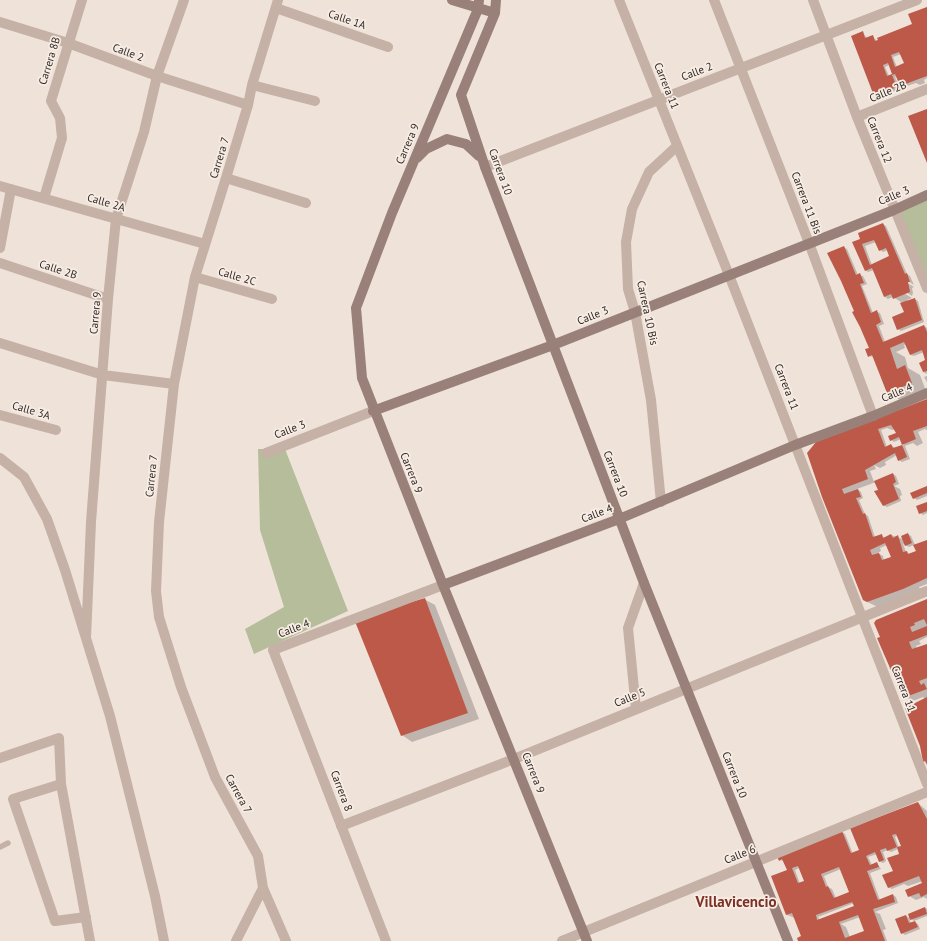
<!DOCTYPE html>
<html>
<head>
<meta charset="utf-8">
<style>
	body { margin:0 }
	canvas { display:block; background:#efe2d9 }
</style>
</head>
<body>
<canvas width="927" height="941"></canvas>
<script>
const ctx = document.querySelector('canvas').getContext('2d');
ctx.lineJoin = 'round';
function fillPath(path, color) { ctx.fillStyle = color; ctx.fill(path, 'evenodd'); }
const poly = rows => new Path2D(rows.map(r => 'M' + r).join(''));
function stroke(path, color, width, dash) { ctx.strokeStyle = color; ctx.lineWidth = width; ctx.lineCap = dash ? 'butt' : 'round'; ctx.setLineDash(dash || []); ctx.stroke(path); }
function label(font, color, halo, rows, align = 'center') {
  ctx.font = font + ' "PT Sans",sans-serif'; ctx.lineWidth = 3.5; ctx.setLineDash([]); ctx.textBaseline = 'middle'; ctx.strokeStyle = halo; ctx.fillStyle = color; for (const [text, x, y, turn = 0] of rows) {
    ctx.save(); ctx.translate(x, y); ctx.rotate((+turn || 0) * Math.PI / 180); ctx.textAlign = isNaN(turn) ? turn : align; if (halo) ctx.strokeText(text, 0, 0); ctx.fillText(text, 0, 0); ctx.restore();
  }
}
fillPath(poly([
	[927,195,927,288,894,210],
	[258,449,285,449,348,611,254,654,245,629,284,607,260,530]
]), '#b5bd9a');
fillPath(poly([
	[927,8,927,78,924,80,925,83,920,85,916,83,904,87,900,85,897,76,895,77,900,89,878,97,875,95,863,33,867,38,872,36,877,41,914,24],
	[901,54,905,64,897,67,893,57],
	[889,65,893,75,889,76,885,67],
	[883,224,886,226,907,274,910,276,914,285,905,279,904,281,914,287,912,288,913,293,912,296,903,290,902,292,912,298,907,300,908,302,914,299,918,301,924,322,901,331,898,329,905,313,901,302,893,297,888,299,885,297,874,270,868,272,865,270,861,239],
	[876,242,880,250,883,252,888,250,890,257,872,265,865,246],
	[844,247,847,249,858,275,863,276,867,284,862,286,873,313,877,312,880,313,884,324,879,326,885,342,924,326,927,328,927,374,923,372,927,360,924,352,914,356,911,355,906,344,904,345,905,348,896,352,905,357,908,368,920,375,926,391,902,401,887,393,874,357,869,356,871,350,855,311],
	[927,376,927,382,924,377],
	[927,400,927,430,925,429,918,432,923,443,917,446,913,443,905,446,910,459,902,462,899,460,897,455,885,462,886,465,880,468,874,465,876,469,870,471,874,482,893,474,896,476,899,484,894,486,900,489,902,495,900,496,901,501,887,507,883,505,876,492,880,493,876,482,857,489,861,492,863,498,859,500,865,514,868,516,875,537,881,535,885,538,891,535,903,539,908,534,911,536,915,545,927,541,927,584,919,587,921,591,878,607,863,600,808,453],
	[887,428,892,430,895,429,897,434,891,440,894,442,901,439,904,445,895,448,891,445,887,447,881,430],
	[903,544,909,547,914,545,917,552,910,554,906,552],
	[887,545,892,557,884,561,883,556,878,553,881,551,880,548],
	[927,487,927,496,917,500,914,498],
	[927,503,927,513,923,515,920,513],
	[424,599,435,605,479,719,412,742,402,735],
	[927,600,927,637,919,641,921,644,916,646,917,649,927,645,927,761,925,699,923,697,913,701,906,697,898,679,890,668,885,651],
	[918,803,927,811,927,899,924,897,916,900,909,896,924,883,923,881,908,886,904,884,892,889,888,887,900,854,898,849,891,852,887,850,883,852,886,861,883,863,879,861,877,854,868,857,872,865,877,863,881,869,870,873,880,900,893,895,896,897,898,903,875,912,880,914,886,929,883,930,887,941,799,941,804,937,795,918,787,915,788,871,784,861,779,860,778,857,842,832,845,834,853,854,861,851],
	[898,835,902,846,899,848,895,837],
	[799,868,805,882,800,884,795,870],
	[841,869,850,893,836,898,832,889,828,887,824,876],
	[854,903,856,907,820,920,818,917],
	[860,917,865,931,850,937,846,927,841,924],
	[925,908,927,909,927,916,914,921,909,918,911,923,915,922,918,924,920,929,905,935,902,933,906,916,911,919]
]), '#0003');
fillPath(poly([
	[927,7,927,76,900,86,895,74,892,75,897,87,874,96,851,36,863,31,865,38,873,35,875,41,878,40,877,38,912,24,908,14],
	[899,52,904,63,895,67,891,55],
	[888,63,892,74,887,76,883,65],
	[927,109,927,163,908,116],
	[883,223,905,274,907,273,910,282,908,282,910,292,893,299,891,294,884,297,872,268,865,271,852,242,860,239,858,233],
	[874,240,879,251,886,248,889,256,870,265,862,244],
	[844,246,856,275,860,273,864,283,860,284,871,313,877,310,881,322,876,325,883,342,924,325,927,332,927,371,923,372,919,363,925,360,922,350,910,355,904,342,890,348,897,369,905,365,912,383,887,393,872,355,868,357,865,349,869,348,860,327,852,312,854,311,841,281,827,253],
	[915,298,922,320,897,330,892,317,904,312,900,303],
	[927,399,927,426,913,431,916,439,902,445,899,437,890,441,888,436,896,433,891,425,878,429,885,447,891,444,893,448,902,445,907,457,898,461,895,453,865,470,868,479,842,489,844,494,858,489,861,497,856,498,863,514,865,513,873,537,882,534,883,538,891,534,893,538,898,535,903,552,907,551,908,554,916,551,913,545,927,540,927,578,903,589,867,602,863,600,822,497,807,453,816,442],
	[885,543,891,557,882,560,879,553,872,555,870,550],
	[893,473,896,482,893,484,899,499,883,506,874,491,878,490,874,481],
	[927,486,927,493,913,499,910,493],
	[927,502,927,511,919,514,916,506],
	[908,533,912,543,905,546,901,536],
	[425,598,468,713,401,736,354,619],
	[927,599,927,625,924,619,914,623,915,625,910,627,912,632,927,626,927,635,909,642,912,649,927,644,927,678,919,681,921,685,924,683,927,689,903,698,877,638,880,637,874,623,876,620],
	[927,697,927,765,925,761,923,762,920,746,905,708],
	[918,802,927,819,927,894,921,897,919,893,908,897,905,890,922,883,919,876,888,888,882,875,893,871,887,858,899,854,897,847,901,846,896,834,892,835,897,847,887,851,886,848,880,850,884,860,879,862,875,852,866,856,870,865,877,862,879,867,867,871,878,900,893,894,895,902,873,909,885,941,798,941,797,938,801,936,792,913,786,915,771,876,787,870,782,859,779,861,777,856,842,831,851,853,859,850,850,828],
	[798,866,804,881,798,883,792,868],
	[839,867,849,892,834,898,828,886,826,887,821,874],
	[852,902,854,906,817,920,816,915],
	[858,915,864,931,845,938,839,922],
	[925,907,927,914,910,920,908,914],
	[906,915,909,923,915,921,918,927,901,934,895,919]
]), '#bd5949');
stroke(poly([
	[0,847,8,843]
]), '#c6b1a6', 5.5);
stroke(poly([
	[619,0,729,275,927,784],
	[714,0,809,243,873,416],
	[813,0,857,117,927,288],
	[276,8,388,47],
	[0,22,68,43,157,76,248,105],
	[252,85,315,101],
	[857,117,927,89],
	[485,167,917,0],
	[226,178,306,203],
	[0,186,205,244],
	[44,198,62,138,60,118,51,101,82,0],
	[0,248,11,189],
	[0,263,108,299],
	[195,277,272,299],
	[0,343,103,375,174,384],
	[0,415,56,430],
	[266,453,373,411],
	[0,458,24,477,47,519,65,570,110,716,155,896,164,941],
	[661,502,651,400,635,312,628,289,626,242,632,209,649,172,677,146],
	[86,638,91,522,108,299,116,219,144,132,157,76,184,0],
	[636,709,628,628,644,583],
	[0,758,59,738,61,784,90,941],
	[61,784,13,799,55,921,86,917],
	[341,826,514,759,927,591],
	[263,888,286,941],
	[236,941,263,888,258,856,215,777,181,687,159,617,156,591,159,522,174,384,195,277,226,178,248,105,252,85,278,0],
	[386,941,273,650,443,585],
	[562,941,927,792]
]), '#c6b1a6', 10);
stroke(poly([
	[452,0,495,13],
	[479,0,478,9,392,213,356,308,362,378,443,585,587,941],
	[496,0,495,13,461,95,485,167,644,583,788,941],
	[417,158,426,149,447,139,466,144,479,156],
	[373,411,553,345,894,210,927,195],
	[443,585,619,519,795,445,873,416,927,393]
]), '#998078', 10);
label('11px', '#322926', '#f7ede5', [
	["Calle 1A",347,20,19],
	["Calle 2",128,53,20],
	["Carrera 8B",50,61,-73],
	["Calle 2",697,72,-21],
	["Carrera 11",666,86,68],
	["Calle 2B",888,92,-22],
	["Carrera 12",879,140,68],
	["Carrera 9",408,144,-67],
	["Carrera 7",220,158,-73],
	["Carrera 10",500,172,70],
	["Calle 3",894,196,-23],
	["Calle 2A",106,203,16],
	["Carrera 11 Bis",806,203,69],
	["Calle 2B",58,270,18],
	["Calle 2C",237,277,16],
	["Carrera 9",96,313,-85],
	["Carrera 10 Bis",647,313,78],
	["Calle 3",593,316,-22],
	["Carrera 11",786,387,69],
	["Calle 4",897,393,-23],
	["Calle 3A",31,411,16],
	["Calle 3",290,430,-21],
	["Carrera 9",411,473,68],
	["Carrera 10",615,474,69],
	["Carrera 7",152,476,-84],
	["Calle 4",597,514,-21],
	["Calle 4",294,629,-21],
	["Carrera 11",903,689,69],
	["Calle 5",630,698,-22],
	["Carrera 9",533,773,68],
	["Carrera 10",734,775,68],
	["Carrera 8",341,791,69],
	["Carrera 7",238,794,61],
	["Calle 6",740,855,-22]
]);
label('bold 15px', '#7b3125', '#f7ede5', [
	["Villavicencio",736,903]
]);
</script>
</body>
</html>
